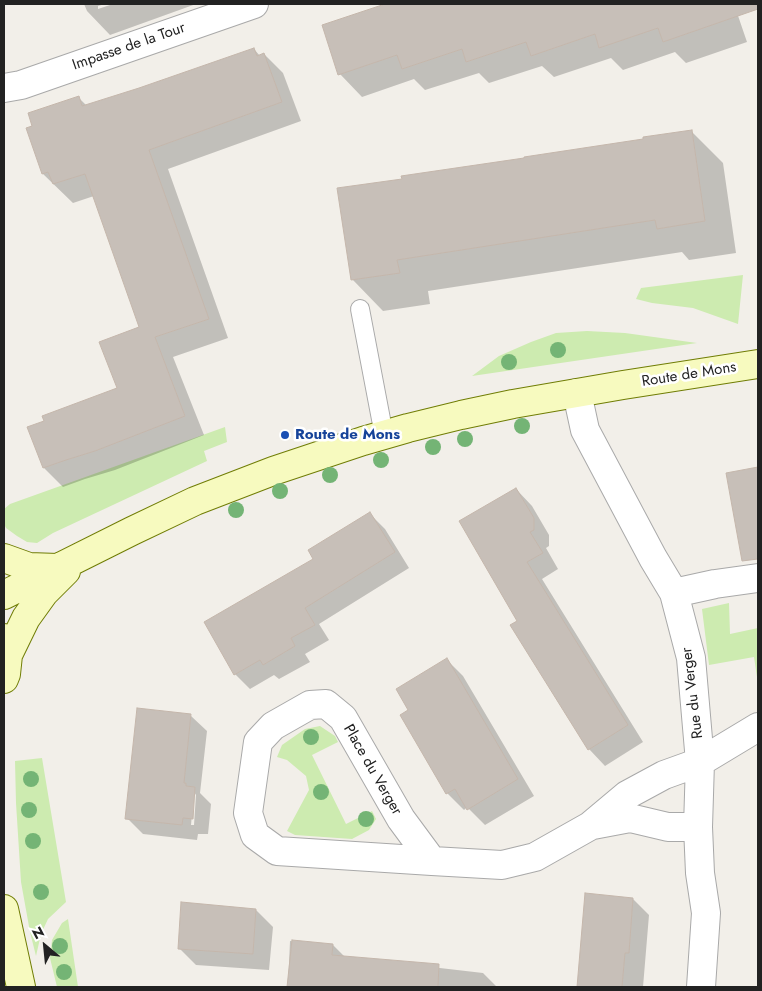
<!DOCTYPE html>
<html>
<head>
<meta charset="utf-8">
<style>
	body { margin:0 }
	#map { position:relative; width:762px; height:991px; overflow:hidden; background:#f2efe9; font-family:Jost,sans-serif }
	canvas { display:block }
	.frame { position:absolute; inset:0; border:5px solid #222; pointer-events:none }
	.north { position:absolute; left:20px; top:921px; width:50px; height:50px; -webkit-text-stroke:4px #fff; paint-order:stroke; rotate:332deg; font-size:14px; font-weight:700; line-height:20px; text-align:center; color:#222 }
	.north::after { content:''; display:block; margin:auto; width:18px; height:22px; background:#222; clip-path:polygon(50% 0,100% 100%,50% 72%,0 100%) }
</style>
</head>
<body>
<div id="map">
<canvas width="762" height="991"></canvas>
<div class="frame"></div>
<div class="north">N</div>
</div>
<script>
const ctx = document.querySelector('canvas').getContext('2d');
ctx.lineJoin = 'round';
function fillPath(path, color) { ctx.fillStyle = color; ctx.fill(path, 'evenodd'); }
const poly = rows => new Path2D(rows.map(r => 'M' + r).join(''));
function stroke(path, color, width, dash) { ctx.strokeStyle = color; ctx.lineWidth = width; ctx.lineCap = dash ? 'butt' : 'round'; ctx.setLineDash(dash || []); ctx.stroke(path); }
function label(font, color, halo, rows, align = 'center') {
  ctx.font = font + ' Jost,sans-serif'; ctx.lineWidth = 5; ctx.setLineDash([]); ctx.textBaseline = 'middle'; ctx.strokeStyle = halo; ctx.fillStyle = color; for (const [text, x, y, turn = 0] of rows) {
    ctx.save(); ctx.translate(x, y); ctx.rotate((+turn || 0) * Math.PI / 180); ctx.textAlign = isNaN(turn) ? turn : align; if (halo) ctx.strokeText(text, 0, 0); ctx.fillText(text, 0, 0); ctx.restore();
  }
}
fillPath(poly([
	[743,275,738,324,693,308,652,303,636,299,641,288],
	[587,331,625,333,697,343,472,376,499,356,531,342,556,333],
	[225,427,227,442,204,451,207,461,53,533,37,543,27,542,17,536,6,528,4,524,4,509,10,504],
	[729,603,730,634,758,628,758,677,757,677,754,657,709,665,702,609],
	[320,726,335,736,338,742,312,755,346,824,372,811,376,819,369,830,352,839,295,835,287,831,309,790,306,776,287,760,277,757,282,745,305,729],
	[42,758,66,902,48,919,41,934,36,956,30,932,21,882,16,803,15,761],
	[68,919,78,987,57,987,50,958,52,940,62,923]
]), '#cdebb0');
fillPath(poly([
	[84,4,105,4,98,6,98,9,113,4,196,4,110,35,87,11],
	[430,4,456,4,460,8,473,4,734,4,747,42,686,63,675,52,623,70,611,58,554,77,542,66,489,83,479,73,425,90,414,79,362,97,340,74,397,15],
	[254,49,260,56,264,54,283,73,301,121,168,169,228,338,173,357,204,435,115,470,85,479,63,487,44,468,118,388,141,328,94,196,73,203,43,174,27,129,78,97,87,106,140,89],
	[691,131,723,163,736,253,689,260,682,252,428,291,430,304,383,311,352,279,525,159,645,140],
	[758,468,758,534,752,535,727,474],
	[516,489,532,506,549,535,549,546,546,548,558,569,542,579,643,742,605,766,589,749,518,621],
	[370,514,385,529,409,568,319,624,329,640,305,654,310,662,279,679,274,675,250,689,235,674,315,560],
	[447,660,463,676,534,796,485,825,467,807,464,810,447,793,410,710],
	[191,716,207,731,200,793,211,804,208,834,198,834,197,840,143,834,127,818],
	[194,792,196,795,194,825,191,825],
	[586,895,633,899,649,915,643,987,579,987],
	[182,903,256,910,273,927,269,970,196,965,179,948],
	[290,941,333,945,345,957,483,973,496,986,499,987,288,987]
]), '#0003');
const building = poly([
	[385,4,757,4,758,9,663,42,658,28,599,48,595,34,531,56,526,42,466,62,462,49,402,69,397,55,338,75,322,25,385,4],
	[254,48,257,56,264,53,282,102,149,150,209,319,155,337,185,416,95,451,66,460,43,468,27,427,44,421,42,416,117,388,99,342,139,327,85,174,53,184,48,172,42,174,26,128,32,126,28,113,79,96,82,106,139,88,254,48],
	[692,130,705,221,657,229,655,220,397,260,400,273,351,280,337,188,402,179,401,176,524,158,524,157,643,139,643,137,692,130],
	[758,467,758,559,742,561,726,473,758,467],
	[516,488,534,518,534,530,530,532,543,553,527,562,628,725,588,750,510,625,517,621,459,521,516,488],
	[370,512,395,552,305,608,315,625,291,638,295,646,263,665,260,660,234,675,204,622,313,559,308,550,370,512],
	[447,658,518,779,467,810,455,789,446,794,400,715,408,710,396,689,447,658],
	[137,708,191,714,184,783,186,783,186,786,195,787,193,819,183,818,182,825,125,819,137,708],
	[585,893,633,898,629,953,625,953,622,987,577,987,585,893],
	[181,902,256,909,253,954,178,949,181,902],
	[292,940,333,944,332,955,439,964,438,987,287,987,292,940]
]);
fillPath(building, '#c7bfb8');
stroke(building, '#c4b6ab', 1);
const lane = poly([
	[360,309,384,435]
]);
const street = poly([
	[4,88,21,85,254,4],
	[577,393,585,430,653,558,674,593,691,658,700,762,698,827,700,873,706,913,701,987],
	[674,593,715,584,758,578],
	[593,825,630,818,668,827,698,827],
	[432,861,401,819,343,718,326,704,310,705,273,726,258,742,248,813,255,835,277,851,432,861,502,865,535,857,590,826,627,795,664,775,700,762,758,727]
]);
const secondary = poly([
	[4,558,29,567,58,568],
	[4,595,132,531,195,501,273,471,363,441,408,428,461,415,513,404,623,385,758,364],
	[4,638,8,655,6,674,4,679],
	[8,655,26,618,44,593,66,571],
	[4,909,21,987]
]);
stroke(lane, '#a9a9a9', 20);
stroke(street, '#a9a9a9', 30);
stroke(secondary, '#707d05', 30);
stroke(lane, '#fff', 18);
stroke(street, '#fff', 28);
stroke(secondary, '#f7fabf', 28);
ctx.fillStyle = '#74b475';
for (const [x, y] of [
	[558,350],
	[509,362],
	[522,426],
	[465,439],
	[433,447],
	[381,460],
	[330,475],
	[280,491],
	[236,510],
	[311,737],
	[31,779],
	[321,792],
	[29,810],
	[366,819],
	[33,841],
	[41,892],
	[60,946],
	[64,972]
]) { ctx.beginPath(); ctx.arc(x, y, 8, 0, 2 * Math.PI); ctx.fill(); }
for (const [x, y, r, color] of [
	[285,435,5,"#1a4fb4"]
]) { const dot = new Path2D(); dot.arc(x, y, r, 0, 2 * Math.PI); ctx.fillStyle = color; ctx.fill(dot); stroke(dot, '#fff', 2); }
label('15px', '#222', '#fff', [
	["Impasse de la Tour",129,47,-19],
	["Route de Mons",689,375,-9],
	["Rue du Verger",693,693,-97],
	["Place du Verger",372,770,60]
]);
label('bold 15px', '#164399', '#fff', [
	["Route de Mons",295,435]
], 'left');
</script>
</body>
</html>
